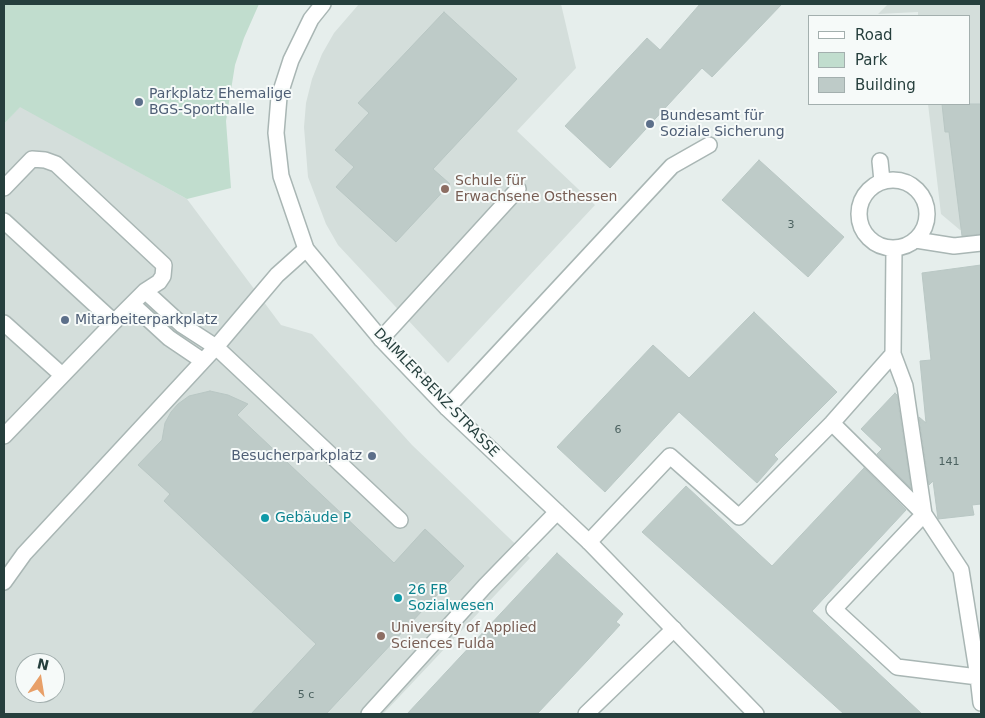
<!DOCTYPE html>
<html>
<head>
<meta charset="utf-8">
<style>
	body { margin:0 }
	#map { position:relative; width:985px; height:718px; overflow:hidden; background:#e6eeec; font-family:"DejaVu Sans",sans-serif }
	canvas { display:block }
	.frame { position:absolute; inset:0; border:5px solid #263f3d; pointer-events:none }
	.legend { position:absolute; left:808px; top:15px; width:162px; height:90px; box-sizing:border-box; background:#f6faf9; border:1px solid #a3afae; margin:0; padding:6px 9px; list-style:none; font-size:15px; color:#263f3d }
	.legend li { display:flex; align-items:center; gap:10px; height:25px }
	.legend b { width:25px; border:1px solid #a3afae }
	.north { position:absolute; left:15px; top:653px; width:50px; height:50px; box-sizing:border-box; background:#f6faf9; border:1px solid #a3afae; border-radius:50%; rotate:13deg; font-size:14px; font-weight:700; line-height:20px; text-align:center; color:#263f3d }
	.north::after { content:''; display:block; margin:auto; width:18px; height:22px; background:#e8a069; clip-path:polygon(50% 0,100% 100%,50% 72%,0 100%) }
</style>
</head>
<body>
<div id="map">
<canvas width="985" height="718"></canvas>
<div class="frame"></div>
<ul class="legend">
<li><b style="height:6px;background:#fff"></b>Road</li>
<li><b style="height:14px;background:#c1ddce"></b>Park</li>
<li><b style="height:14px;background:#becbc8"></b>Building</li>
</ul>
<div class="north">N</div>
</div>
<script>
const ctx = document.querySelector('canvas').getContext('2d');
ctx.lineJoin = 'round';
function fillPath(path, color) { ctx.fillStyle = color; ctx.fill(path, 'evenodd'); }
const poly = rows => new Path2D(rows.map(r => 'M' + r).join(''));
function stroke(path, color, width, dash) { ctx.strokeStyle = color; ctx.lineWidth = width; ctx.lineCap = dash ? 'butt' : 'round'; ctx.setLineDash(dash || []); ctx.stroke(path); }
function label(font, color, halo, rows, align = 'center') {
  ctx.font = font + ' "DejaVu Sans",sans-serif'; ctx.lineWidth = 4; ctx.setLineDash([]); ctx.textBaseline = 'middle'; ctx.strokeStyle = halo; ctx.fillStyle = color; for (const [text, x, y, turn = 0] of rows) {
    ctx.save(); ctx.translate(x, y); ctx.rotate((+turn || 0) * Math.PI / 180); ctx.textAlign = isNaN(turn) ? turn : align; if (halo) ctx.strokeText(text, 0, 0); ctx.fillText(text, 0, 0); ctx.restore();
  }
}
fillPath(poly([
	[359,4,561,4,576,68,517,131,595,205,448,363,338,245,326,224,308,177,304,127,306,103,312,79,322,54,334,33],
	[888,4,981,4,981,227,960,230,941,214,928,104,969,104,969,16,918,16,918,12,878,14],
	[20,106,187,199,281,325,312,334,412,445,530,558,383,714,4,714,4,124],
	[25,663,55,663,55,693,25,693]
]), '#d4dedb');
fillPath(poly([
	[4,4,259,4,244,38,235,65,226,121,231,188,187,199,20,107,4,124]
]), '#c1ddce');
const building = poly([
	[700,4,782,4,712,77,702,68,610,168,565,126,647,38,660,50,700,4],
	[444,12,517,79,433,169,450,184,396,242,336,187,354,167,335,150,369,113,358,103,444,12],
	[942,104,981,104,981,234,962,236,949,132,945,132,942,104],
	[759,160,844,237,808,277,722,200,759,160],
	[981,265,981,504,972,505,974,515,938,519,933,481,929,485,919,417,926,423,920,361,931,360,922,273,981,265],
	[754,312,837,392,774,455,778,459,757,483,679,412,605,492,557,447,653,345,689,378,754,312],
	[210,391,228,395,248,404,237,415,394,563,425,529,464,566,326,714,251,714,316,644,164,501,170,494,138,465,162,440,165,423,171,412,178,404,189,396,210,391],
	[895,393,897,395,911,488,877,454,882,449,861,429,895,393],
	[864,468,906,510,812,611,922,714,844,714,642,532,686,486,772,566,864,468],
	[557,553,623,614,616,622,620,625,587,661,537,714,407,714,557,553]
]);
fillPath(building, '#becbc8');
stroke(building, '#b9c7c4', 1);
const service = poly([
	[880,161,882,181],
	'859 214a34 34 0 1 1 68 0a34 34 0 1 1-68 0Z',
	[4,188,32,159,45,160,56,164,164,265,163,276,159,282,145,291,114,322,4,436],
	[4,221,114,322],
	[916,240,954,246,981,243],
	[145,291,182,325,216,347,400,520],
	[132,304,169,338,203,361],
	[4,323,62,375],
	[381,339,518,189],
	[893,354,905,386,924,514],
	[447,408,672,166,709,145],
	[832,423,924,514],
	[589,542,670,456,739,517,832,423,893,354,894,249],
	[4,582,24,554,216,347,277,275,306,249],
	[978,677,897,667,834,609,924,514,961,570,978,677,981,703],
	[369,714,485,586,557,512],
	[586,714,674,629]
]);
const tertiary = poly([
	[323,4,311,19,291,60,279,97,276,133,281,176,306,249,381,339,447,408,589,542,756,714]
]);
stroke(service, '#a9b6b4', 18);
stroke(tertiary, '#a9b6b4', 18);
stroke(service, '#fff', 15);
stroke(tertiary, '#fff', 15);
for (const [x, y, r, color] of [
	[139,102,5,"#5c6f8a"],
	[650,124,5,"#5c6f8a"],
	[445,189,5,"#8d6e63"],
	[65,320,5,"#5c6f8a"],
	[372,456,5,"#5c6f8a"],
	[265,518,5,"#0f9aa8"],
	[398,598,5,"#0f9aa8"],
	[381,636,5,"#8d6e63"]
]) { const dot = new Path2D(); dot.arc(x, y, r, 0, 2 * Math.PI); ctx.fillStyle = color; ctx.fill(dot); stroke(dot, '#f6faf9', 2); }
label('11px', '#4c6260', null, [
	["3",791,225],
	["6",618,430],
	["141",949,462],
	["5 c",306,695]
]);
label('14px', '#4e5e75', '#f6faf9', [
	["Parkplatz Ehemalige",149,94],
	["BGS-Sporthalle",149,110],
	["Bundesamt für",660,116],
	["Soziale Sicherung",660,132],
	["Mitarbeiterparkplatz",75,320],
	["Besucherparkplatz",362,456,"right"]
], 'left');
label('14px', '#785e54', '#f6faf9', [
	["Schule für",455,181],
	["Erwachsene Osthessen",455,197],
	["University of Applied",391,628],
	["Sciences Fulda",391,644]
], 'left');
label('14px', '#263f3d', '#f6faf9', [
	["DAIMLER-BENZ-STRASSE",436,393,46]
]);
label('14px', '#0d838f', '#f6faf9', [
	["Gebäude P",275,518],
	["26 FB",408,590],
	["Sozialwesen",408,606]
], 'left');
</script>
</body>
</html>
